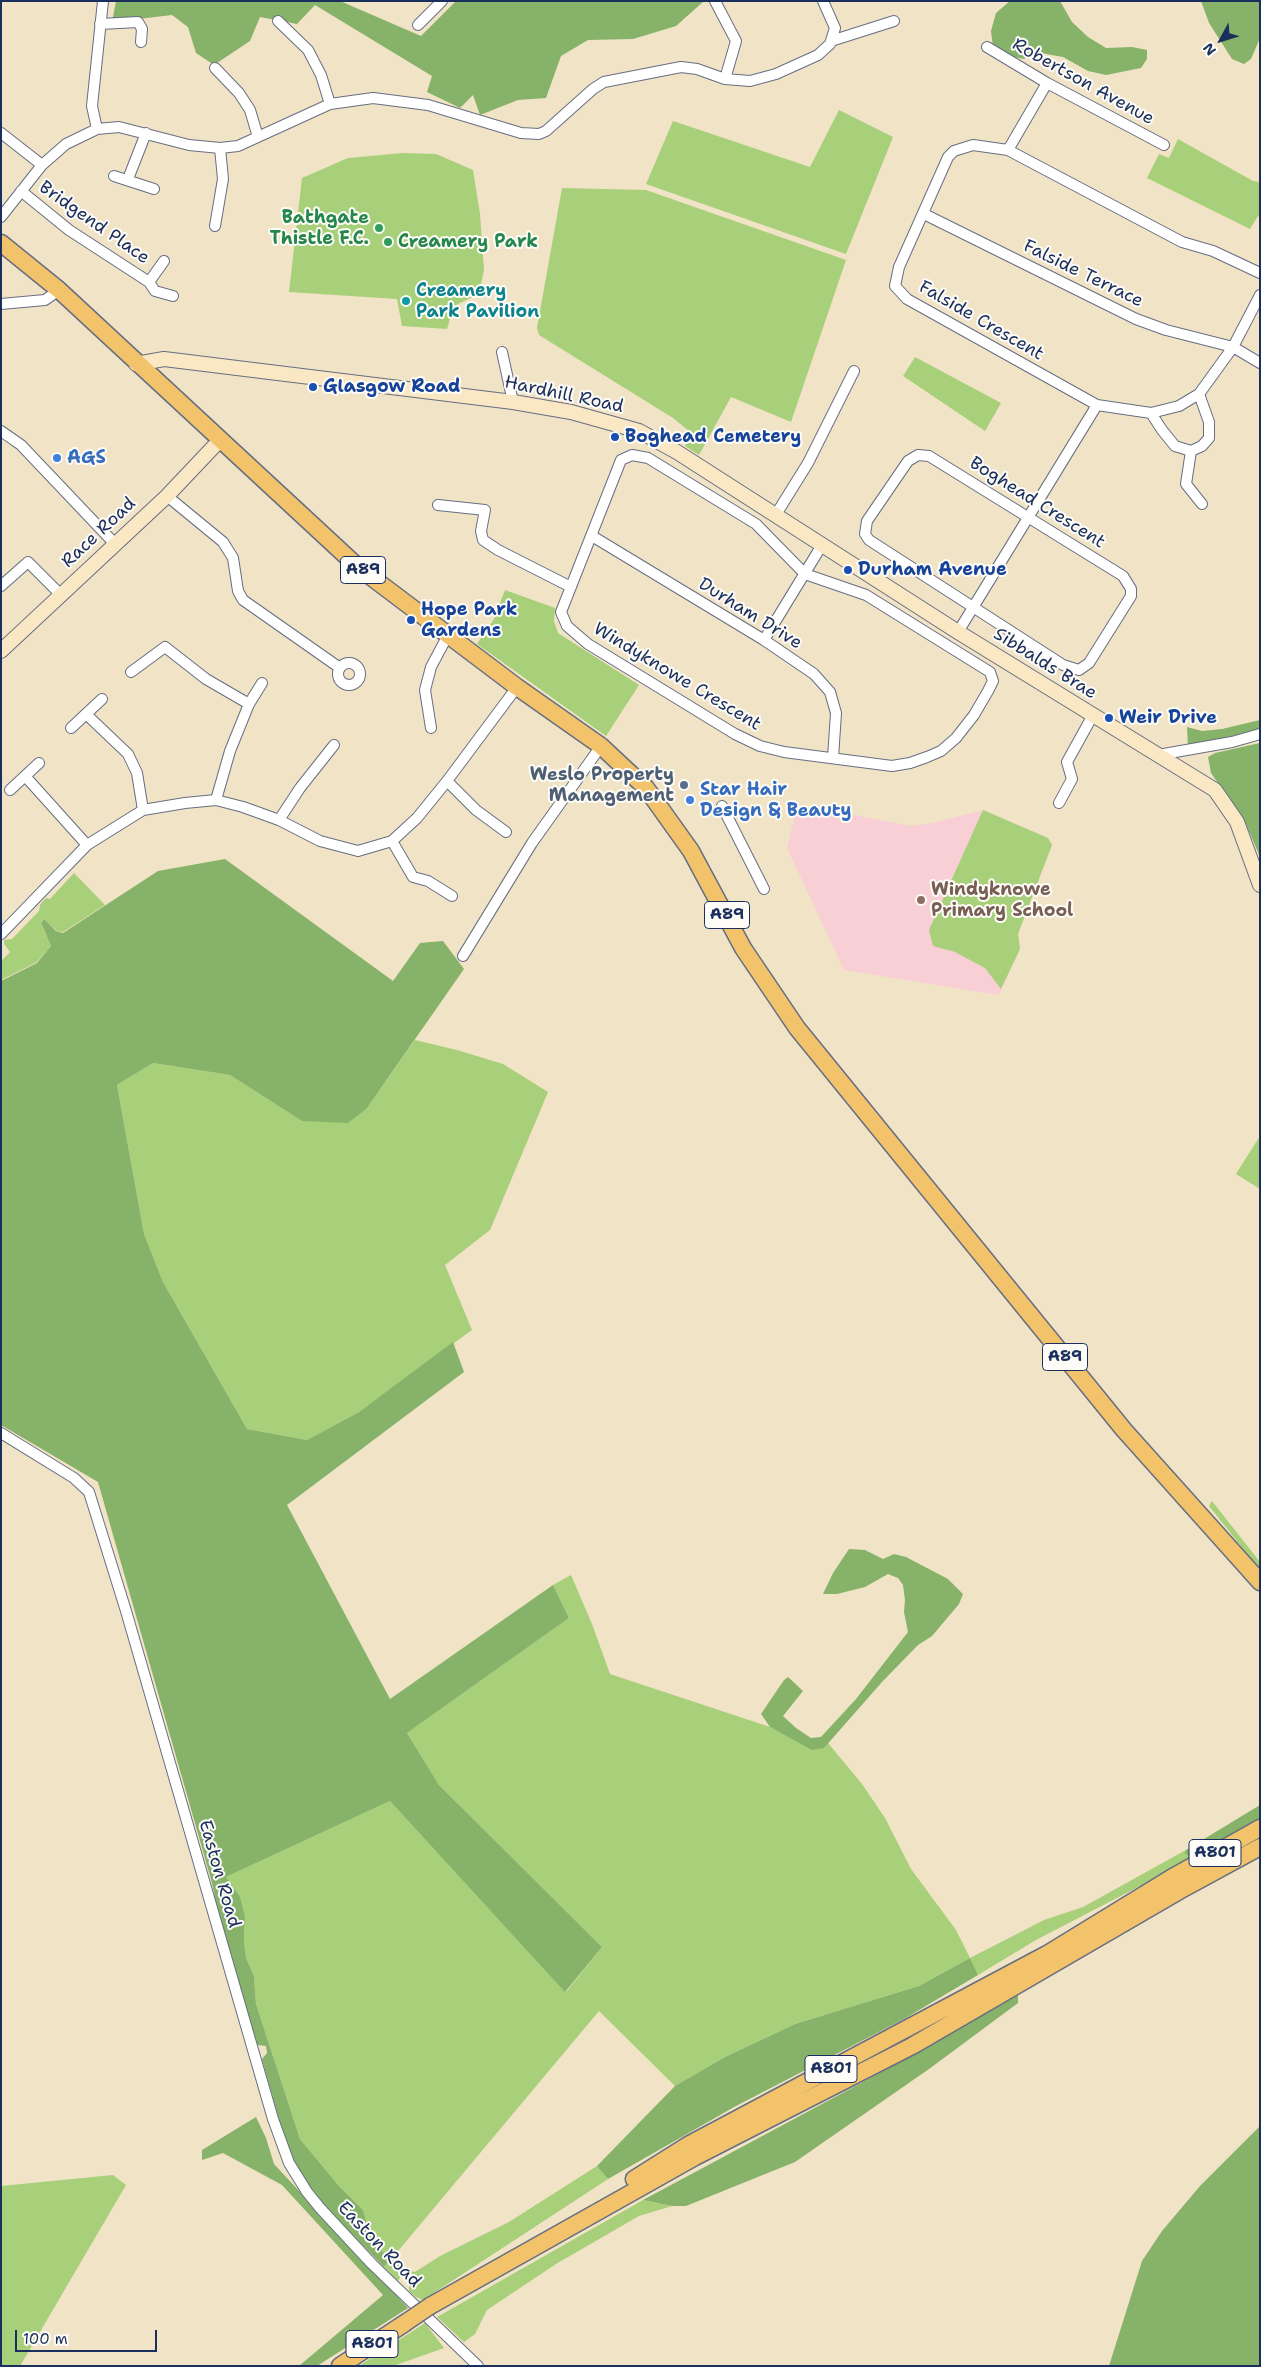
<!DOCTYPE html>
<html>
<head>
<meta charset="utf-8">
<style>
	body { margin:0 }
	#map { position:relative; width:1261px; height:2367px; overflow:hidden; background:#f1e3c6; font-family:"Shantell Sans",sans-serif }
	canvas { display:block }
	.frame { position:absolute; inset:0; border:2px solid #1b2f5e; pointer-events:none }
	.north { position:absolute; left:1196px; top:15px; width:50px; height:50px; -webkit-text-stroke:4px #fdfcf7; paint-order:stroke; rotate:231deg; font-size:14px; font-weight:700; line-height:20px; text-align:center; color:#1b2f5e }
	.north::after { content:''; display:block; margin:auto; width:18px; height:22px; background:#1b2f5e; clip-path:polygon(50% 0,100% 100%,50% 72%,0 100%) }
	.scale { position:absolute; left:15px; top:2330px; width:142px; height:22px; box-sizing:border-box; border:2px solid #1b2f5e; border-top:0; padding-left:6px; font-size:15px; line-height:18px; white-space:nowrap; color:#1b2f5e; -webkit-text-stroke:4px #fdfcf7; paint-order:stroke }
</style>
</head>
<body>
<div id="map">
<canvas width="1261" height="2367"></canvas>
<div class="frame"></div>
<div class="north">N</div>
<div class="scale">100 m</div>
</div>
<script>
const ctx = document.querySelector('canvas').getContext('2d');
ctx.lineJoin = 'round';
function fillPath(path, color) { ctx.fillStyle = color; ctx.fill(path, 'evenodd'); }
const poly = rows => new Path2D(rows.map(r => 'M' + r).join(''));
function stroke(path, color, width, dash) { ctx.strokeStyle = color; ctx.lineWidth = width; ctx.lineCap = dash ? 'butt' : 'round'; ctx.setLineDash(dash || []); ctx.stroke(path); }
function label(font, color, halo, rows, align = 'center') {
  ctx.font = font + ' "Shantell Sans",sans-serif'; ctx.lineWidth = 4; ctx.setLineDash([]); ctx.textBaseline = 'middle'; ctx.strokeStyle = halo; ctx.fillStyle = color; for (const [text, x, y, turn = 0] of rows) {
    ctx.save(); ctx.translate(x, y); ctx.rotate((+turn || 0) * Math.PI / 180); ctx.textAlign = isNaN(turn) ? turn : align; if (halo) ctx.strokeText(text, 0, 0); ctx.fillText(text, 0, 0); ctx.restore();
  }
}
fillPath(poly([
	[796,810,839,812,911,826,933,823,983,810,1048,838,1052,845,1018,934,1020,949,999,995,844,970,787,848]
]), '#f7cfd4');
fillPath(poly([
	[839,110,893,137,846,254,646,184,673,121,810,167],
	[1178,139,1253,181,1260,182,1260,217,1258,216,1250,229,1147,178,1159,154,1169,158],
	[403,153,436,154,473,170,480,214,484,270,479,294,454,306,447,329,402,326,397,299,289,292,302,178,348,158],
	[562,188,646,190,846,260,791,422,731,397,699,455,685,446,689,431,673,418,539,335,537,328],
	[915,357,1001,403,985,431,903,376],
	[505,590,555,608,554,621,558,633,639,685,606,736,477,644,494,619],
	[983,810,1048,838,1052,845,1018,934,1020,949,1001,989,985,968,955,952,933,946,929,930],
	[74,873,105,905,63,932,57,931,43,919,41,924,51,946,37,962,1,980,1,961,10,952,4,944,4,940,12,939,39,911,40,905,46,898,50,899],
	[415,1040,457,1050,503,1064,548,1092,490,1230,445,1265,472,1330,359,1412,307,1440,247,1429,163,1282,144,1234,117,1085,153,1063,230,1075,302,1121,367,1108],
	[1260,1136,1260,1189,1236,1174],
	[1212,1501,1260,1562,1260,1570,1209,1506],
	[571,1575,592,1624,610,1674,770,1727,791,1738,824,1748,828,1743,862,1784,885,1818,911,1869,956,1930,970,1958,1044,1920,1083,1907,1186,1850,1186,1853,1192,1859,1036,1940,978,1975,970,1958,919,1986,795,2024,725,2057,675,2086,599,2011,393,2257,404,2269,415,2272,440,2256,509,2222,597,2166,608,2179,423,2300,416,2297,409,2291,409,2277,403,2273,398,2281,384,2267,390,2260,371,2238,363,2210,339,2186,300,2139,256,2004,254,1976,246,1958,244,1942,245,1917,226,1877,390,1801,566,1992,602,1947,439,1785,407,1733,569,1618,553,1585],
	[113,2175,126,2185,20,2366,1,2366,1,2186],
	[643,2200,672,2206,639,2216,556,2264,487,2310,475,2334,464,2342,437,2317],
	[425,2323,444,2348,393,2366,359,2366]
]), '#a8cf79');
fillPath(poly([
	[116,1,340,1,421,36,456,1,704,1,676,26,633,39,588,40,561,56,546,98,518,100,480,115,473,95,460,108,427,92,432,76,315,5,297,24,260,17,250,41,214,65,196,53,188,27,172,15,112,22],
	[1010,1,1060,1,1072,22,1088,37,1106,48,1132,47,1147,50,1147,59,1141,68,1106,75,1088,71,1063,57,1035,52,1024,59,1009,56,993,47,991,31,996,13],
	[1260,1,1260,38,1251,59,1244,64,1232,59,1209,23,1201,1],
	[1260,720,1260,729,1188,747,1187,727,1202,731,1222,729],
	[1260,743,1260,857,1246,824,1211,773,1208,757,1215,753],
	[225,859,393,981,420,943,443,941,464,969,367,1108,348,1123,302,1121,230,1075,153,1063,117,1085,144,1234,163,1282,247,1429,307,1440,359,1412,453,1342,464,1372,287,1505,390,1699,553,1585,569,1618,407,1733,439,1785,602,1947,565,1992,390,1801,226,1877,240,1897,245,1917,244,1942,246,1958,254,1976,256,2004,300,2139,339,2186,363,2210,371,2238,390,2260,384,2267,324,2206,302,2178,287,2148,262,2059,267,2053,266,2046,257,2045,220,1922,212,1883,98,1482,1,1425,1,981,37,963,51,946,41,923,44,919,56,931,63,933,158,871],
	[849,1549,865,1550,883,1559,894,1554,906,1557,948,1579,963,1594,959,1604,932,1636,918,1645,882,1682,824,1748,812,1750,770,1727,761,1714,784,1680,788,1677,803,1691,783,1716,796,1728,811,1738,821,1737,856,1699,908,1632,904,1612,905,1600,903,1585,898,1578,888,1574,865,1587,837,1594,823,1594,833,1573],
	[1260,1805,1260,1820,1192,1859,1185,1853,1186,1850],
	[970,1958,978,1975,904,2019,736,2106,608,2179,597,2166,675,2086,725,2057,795,2024,919,1986],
	[1018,1995,1018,2003,929,2069,795,2162,686,2206,672,2206,643,2200,904,2060],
	[256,2117,266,2138,274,2164,408,2308,317,2366,299,2366,383,2295,282,2185,223,2153,202,2160,202,2150],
	[1260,2126,1260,2366,1109,2366,1142,2261,1162,2231,1200,2186]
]), '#86b269');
const street = poly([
	[715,1,736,41,725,79],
	[278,21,308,50,321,75,330,104],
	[100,24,138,22,142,29,141,42],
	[418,25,442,1],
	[831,41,894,21],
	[987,47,1047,83,1164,145],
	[215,68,239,93,250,110,258,137],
	[97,129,92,106,103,1],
	[1,133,42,165],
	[1008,150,1047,83],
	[114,176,154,189],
	[128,179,146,133],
	[21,191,69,230,149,282,164,261],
	[924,214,1136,319,1166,330,1233,347,1260,363],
	[1,217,42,165,66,144,97,129,119,127,189,145,220,148,238,146,330,104,373,98,428,105,521,133,539,134,546,131,593,89,604,82,681,67,697,69,725,79,750,81,776,74,818,55,830,44,835,28,823,1],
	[215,226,223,179,220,148],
	[1260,273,1213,251,1182,242,1008,150,973,145,954,151,948,157,899,267,895,286,907,299,1097,405,1151,413,1179,406,1199,394,1233,347,1260,295],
	[149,282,155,291,173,296],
	[1,304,45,300,59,290],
	[502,352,513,402],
	[1151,413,1162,430,1175,446,1191,451,1202,446,1209,438,1209,422,1199,394],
	[1,431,21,445,115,544],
	[1191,451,1186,484,1202,504],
	[632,455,648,458,756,524,805,574,866,595,990,672,993,681,988,691,974,715,956,738,941,751,927,757,910,763,892,766,784,752,760,746,735,734,588,644,567,626,561,612,621,460,632,455],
	[918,455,929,456,1123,576,1131,589,1131,596,1089,663,1079,670,1063,665,869,540,865,534,867,521,908,461,918,455],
	[167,496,223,542,233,558,238,591,243,600,340,668],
	[438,505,485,510,481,531,483,540,498,550,571,587],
	[775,516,808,463,854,371],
	[592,536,764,640,814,674,830,692,836,713,833,758],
	[1,586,28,562,61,595],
	[958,632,1097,405],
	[764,640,822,545],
	'338 674a11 11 0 1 1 22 0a11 11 0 1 1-22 0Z',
	[131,672,165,647,206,679,249,704],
	[87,715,128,754,137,773,143,810],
	[71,728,102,699],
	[431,728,425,690,431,667,448,635],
	[1158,755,1232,742,1260,734],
	[25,776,87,845],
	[447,781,476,810,506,832],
	[10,790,39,763],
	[216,800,230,751,249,704,262,683],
	[1059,803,1072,779,1067,762,1093,715],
	[722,806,764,889],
	[279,820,300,788,334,745],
	[392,841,413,877,428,881,452,896],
	[1,934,87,845,143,810,185,803,216,800,243,807,279,820,320,841,358,851,392,841,417,818,447,781,517,687],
	[463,956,532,843,601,746],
	[1,1433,74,1478,89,1492,126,1611,273,2119,289,2163,307,2192,320,2208,372,2264,478,2366]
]);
const secondary = poly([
	[136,364,164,359,513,402,571,412,639,431,677,452,958,632,1215,790,1237,822,1260,885],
	[1,651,167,496,220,440]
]);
const primary = poly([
	[1,243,59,290,358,567,517,687,601,746,646,788,691,851,743,948,797,1028,1124,1430,1260,1582],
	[634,2179,688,2145,1047,1954,1171,1878,1260,1828],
	[430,2306,695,2157,912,2046,1179,1891,1260,1847],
	[340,2366,405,2323]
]);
stroke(street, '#666e82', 12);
stroke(secondary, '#666e82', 16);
stroke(primary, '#666e82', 19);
stroke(street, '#fff', 10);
stroke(secondary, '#fae7c3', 14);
stroke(primary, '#f2c36a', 16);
const primaryBridge = poly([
	[405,2323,430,2306]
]);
stroke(primaryBridge, '#666e82', 19, []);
stroke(primaryBridge, '#f2c36a', 16);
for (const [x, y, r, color] of [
	[379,228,5,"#2e9e5b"],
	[388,242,5,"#2e9e5b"],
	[406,301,5,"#0f9aa8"],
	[313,387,5,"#1a4fb4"],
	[615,437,5,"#1a4fb4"],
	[57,458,5,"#3f7fe0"],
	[848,570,5,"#1a4fb4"],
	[411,620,5,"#1a4fb4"],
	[1109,718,5,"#1a4fb4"],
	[684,785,5,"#5c6f8a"],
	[690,800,5,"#3f7fe0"],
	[921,900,5,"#8d6e63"]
]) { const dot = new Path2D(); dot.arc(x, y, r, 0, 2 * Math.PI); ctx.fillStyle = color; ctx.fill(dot); stroke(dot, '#fdfcf7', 2); }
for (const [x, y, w] of [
	[363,570,45],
	[727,915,45],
	[1065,1357,45],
	[1215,1853,52],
	[831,2069,52],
	[372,2344,52]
]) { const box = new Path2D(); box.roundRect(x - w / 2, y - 13.5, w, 27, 4); ctx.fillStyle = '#fdfcf7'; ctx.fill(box); stroke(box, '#1b2f5e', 1); }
label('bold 16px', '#1b2f5e', null, [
	["A89",363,570],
	["A89",727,915],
	["A89",1065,1357],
	["A801",1215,1853],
	["A801",831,2069],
	["A801",372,2344]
]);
label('18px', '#1b2f5e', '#fdfcf7', [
	["Robertson Avenue",1083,82,29],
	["Bridgend Place",94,223,35],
	["Falside Terrace",1083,274,26],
	["Falside Crescent",981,321,30],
	["Hardhill Road",564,395,12],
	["Boghead Crescent",1037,503,32],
	["Race Road",99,533,-43],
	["Durham Drive",750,614,32],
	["Sibbalds Brae",1045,664,32],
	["Windyknowe Crescent",677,677,31],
	["Easton Road",219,1874,74],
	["Easton Road",379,2245,46]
]);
label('bold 18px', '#27864d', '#fdfcf7', [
	["Bathgate",369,218],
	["Thistle F.C.",369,239],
	["Creamery Park",398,242,"left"]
], 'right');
label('bold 18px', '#0d838f', '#fdfcf7', [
	["Creamery",416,291],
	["Park Pavilion",416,312]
], 'left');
label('bold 18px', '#164399', '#fdfcf7', [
	["Glasgow Road",323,387],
	["Boghead Cemetery",625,437],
	["Durham Avenue",858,570],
	["Hope Park",421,610],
	["Gardens",421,631],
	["Weir Drive",1119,718]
], 'left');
label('bold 18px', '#366cbe', '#fdfcf7', [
	["AGS",67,458],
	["Star Hair",700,790],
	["Design & Beauty",700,811]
], 'left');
label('bold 18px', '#4e5e75', '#fdfcf7', [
	["Weslo Property",674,775],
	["Management",674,796]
], 'right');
label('bold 18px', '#785e54', '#fdfcf7', [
	["Windyknowe",931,890],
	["Primary School",931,911]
], 'left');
</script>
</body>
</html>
